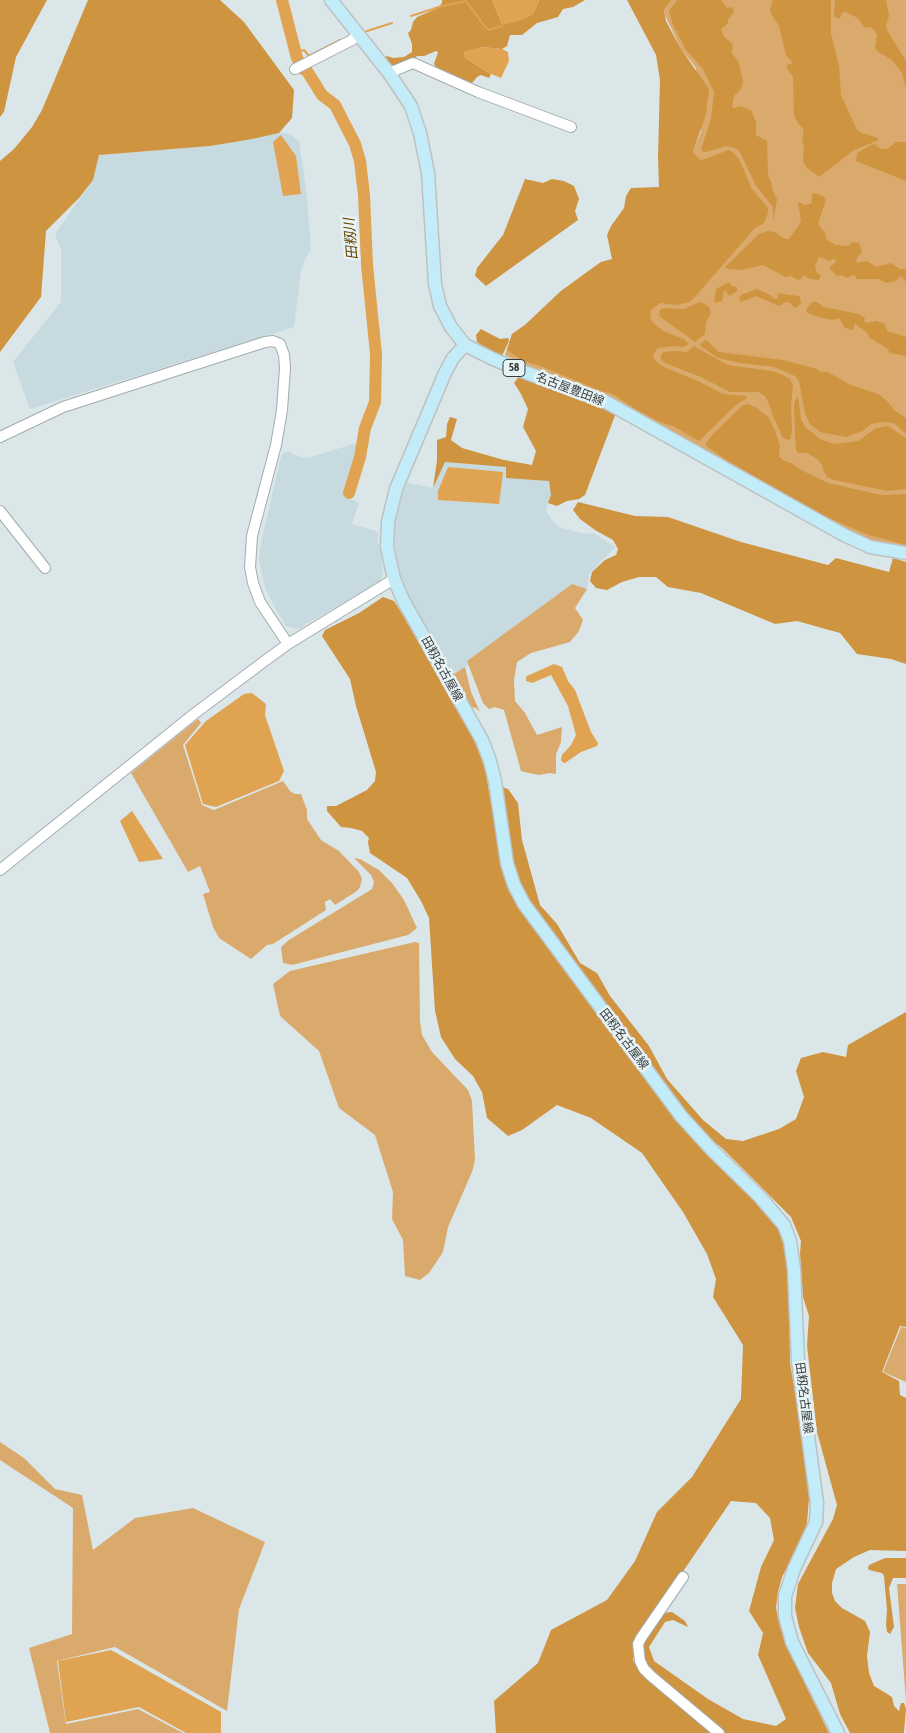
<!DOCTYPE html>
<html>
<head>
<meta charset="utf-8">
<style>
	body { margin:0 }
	canvas { display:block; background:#dbe6e9 }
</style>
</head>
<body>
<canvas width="906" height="1733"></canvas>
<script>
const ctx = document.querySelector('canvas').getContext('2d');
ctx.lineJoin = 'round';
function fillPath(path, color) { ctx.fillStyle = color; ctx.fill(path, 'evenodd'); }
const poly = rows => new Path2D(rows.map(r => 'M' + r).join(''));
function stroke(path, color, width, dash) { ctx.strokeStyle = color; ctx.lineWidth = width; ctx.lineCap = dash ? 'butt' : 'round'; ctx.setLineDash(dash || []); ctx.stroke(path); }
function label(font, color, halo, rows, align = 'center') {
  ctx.font = font + ' "Asap Condensed","Noto Sans JP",sans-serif'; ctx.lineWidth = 5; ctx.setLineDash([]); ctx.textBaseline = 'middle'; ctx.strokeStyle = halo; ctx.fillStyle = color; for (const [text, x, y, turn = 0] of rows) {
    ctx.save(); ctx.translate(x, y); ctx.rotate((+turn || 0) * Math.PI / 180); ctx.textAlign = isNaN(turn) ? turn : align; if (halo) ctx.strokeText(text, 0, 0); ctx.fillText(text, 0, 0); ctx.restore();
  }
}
fillPath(poly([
	[279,133,290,134,299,141,307,195,311,251,306,257,301,270,294,327,30,409,13,362,61,302,61,250,55,234,93,180,99,155,210,146],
	[357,443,343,496,359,503,352,524,379,532,377,540,381,550,383,570,382,578,378,583,298,629,286,626,273,604,265,588,259,559,261,543,281,457,283,453,289,451,297,456,307,458],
	[444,462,506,467,506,478,549,481,551,495,546,510,551,519,559,527,585,534,593,533,615,547,589,574,587,589,572,584,467,661,469,665,451,676,417,614,399,572,394,541,395,517,404,482,433,488]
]), '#c7dae0');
fillPath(poly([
	[672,0,906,0,906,548,877,543,847,531,601,392,530,367,505,355,512,334,525,325,561,291,601,262,648,267,701,131,696,68,681,49,665,15,664,10],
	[572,584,587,589,575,608,583,620,579,631,570,642,531,653,517,662,514,680,515,701,525,713,537,735,562,727,561,742,556,754,556,774,550,773,539,775,529,773,521,771,504,710,495,707,489,709,483,703,467,661],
	[465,667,471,692,480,712,476,708,470,707,451,676],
	[198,719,201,723,183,745,202,805,214,810,283,781,290,791,295,794,301,794,307,810,307,819,321,840,339,851,359,872,362,879,360,887,357,891,335,905,330,899,325,902,326,910,273,944,267,945,251,959,219,938,213,927,203,894,210,892,200,866,188,872,131,773],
	[354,858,360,859,379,870,392,883,404,900,417,928,408,935,292,965,283,963,281,947,289,940,372,889,374,882,371,875],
	[415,942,419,943,420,1021,422,1035,432,1052,468,1090,472,1101,475,1160,472,1172,448,1227,443,1252,429,1273,420,1280,405,1276,403,1240,392,1219,393,1192,375,1135,339,1108,319,1051,280,1016,273,984,290,971],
	[901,1327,906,1328,906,1382,883,1372],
	[0,1442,24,1458,55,1489,82,1495,93,1550,135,1518,193,1508,265,1542,239,1609,227,1711,115,1647,57,1661,66,1724,138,1709,183,1733,50,1733,29,1648,72,1634,73,1508,0,1460],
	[897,1584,906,1584,906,1701]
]), '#daaa6d');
fillPath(poly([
	[0,0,47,0,16,57,4,112,0,117],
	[88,0,220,0,244,22,294,90,292,118,279,133,252,139,210,146,99,155,93,180,79,198,46,231,41,297,0,352,0,161,14,149,32,127,42,110],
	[442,0,492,0,502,24,517,21,533,14,539,0,585,0,573,7,563,9,558,17,537,23,522,35,510,35,507,46,502,49,481,47,465,58,491,74,489,78,481,75,477,77,472,83,468,82,437,69,434,64,438,52,436,51,424,56,417,56,413,60,394,66,389,65,385,58,387,56,393,58,404,57,412,52,412,44,408,33,411,30,413,22,417,17,438,8,442,3],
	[627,0,672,0,664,10,666,21,681,49,709,89,706,114,693,152,699,159,702,160,729,150,734,153,740,161,752,189,768,208,768,213,764,223,755,228,693,299,689,302,677,305,660,303,651,310,650,317,652,322,663,331,684,339,689,344,683,347,675,346,658,348,653,355,654,359,657,362,664,367,700,382,723,394,746,396,747,398,736,405,699,441,673,426,660,422,637,410,611,393,604,392,538,365,523,361,507,350,512,334,525,325,561,291,601,262,612,259,607,235,611,226,624,208,626,196,631,188,659,187,658,157,660,80,656,55],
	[677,0,721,0,727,8,732,7,734,11,728,20,728,23,721,29,724,37,733,44,732,53,739,63,743,81,741,89,734,96,732,107,735,108,739,106,751,110,756,122,756,135,767,141,768,175,772,184,772,189,777,199,773,222,773,207,756,186,741,154,736,148,726,146,706,152,703,152,701,149,711,119,714,92,703,69,686,50,673,25,669,11],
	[773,0,831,0,831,34,839,66,841,95,857,130,862,133,878,138,877,141,854,150,819,177,806,167,803,161,804,149,802,138,804,130,797,122,794,115,793,77,786,67,789,64,791,64,792,62,786,55,779,26,771,14,770,9],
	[835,0,886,0,889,16,886,26,888,32,906,61,906,88,902,73,892,60,877,51,875,47,877,35,874,30,870,27,867,28,864,27,858,18,845,12,842,13,840,18,836,18,834,14],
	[896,142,906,142,906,181,856,161,857,153,867,147,874,144,881,149,887,149],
	[525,179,543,183,552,179,564,181,574,186,579,199,575,211,578,220,486,286,475,276,477,268,503,235],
	[814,193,823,196,826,200,818,224,825,233,827,240,836,245,848,246,853,242,859,243,862,251,856,260,857,263,867,261,877,267,891,263,900,269,906,269,906,282,901,276,896,281,887,283,878,279,856,279,856,276,852,275,847,278,841,275,837,276,829,268,837,261,834,259,829,261,819,257,815,266,817,273,821,275,819,280,810,279,803,275,801,279,798,280,791,276,785,277,763,265,741,270,728,269,725,267,759,234,767,231,775,232,785,239,789,239,801,222,798,202,805,205,810,204,812,202,812,195],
	[729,282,732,286,737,287,737,291,730,296,724,290,722,301,716,303,714,301,716,289],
	[757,289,770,295,775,299,777,299,778,293,798,296,800,297,801,304,795,308,790,303,786,302,779,306,756,296,741,302,739,298,741,295],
	[699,302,705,304,709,307,711,313,706,322,705,334,695,342,659,316,660,310,664,308,684,309],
	[812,302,817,302,824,307,859,314,865,318,864,321,866,323,876,321,885,324,887,331,906,337,906,356,890,353,887,348,870,338,867,333,857,325,854,324,854,329,851,330,844,327,839,318,833,320,822,318,808,313,806,310],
	[481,329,500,339,508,338,509,341,502,356,496,355,477,342,476,335],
	[706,340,719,352,783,360,817,369,821,372,827,372,843,380,848,384,878,394,887,401,895,411,906,418,906,434,894,423,882,422,871,424,863,431,846,437,820,432,810,424,805,413,799,381,795,376,774,367,739,363,718,358,699,345],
	[694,346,728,365,772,371,783,375,790,379,793,385,791,405,792,428,791,438,789,440,783,438,773,416,768,402,765,396,759,392,730,392,703,378,665,363,660,358,663,352,677,351,687,352],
	[520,375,595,403,616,413,585,495,579,499,567,501,557,506,548,503,551,495,549,481,506,478,506,467,445,462,433,488,437,460,437,440,446,437,447,424,450,417,457,419,451,440,462,448,504,460,532,465,536,451,523,427,528,409,521,394,514,383],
	[798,397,801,419,805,427,820,439,834,444,858,441,876,428,888,426,906,438,906,489,887,491,834,480,827,477,824,472,822,465,817,459,807,453,798,453,796,450,795,436,794,405,795,400],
	[748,404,757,408,769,418,775,430,780,446,779,456,783,460,791,463,801,470,828,483,881,495,906,494,906,545,869,535,826,517,726,460,705,445,712,435,743,405],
	[578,502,635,516,668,517,741,542,828,565,836,558,889,572,893,558,906,562,906,664,891,659,857,654,840,633,797,621,775,624,701,593,668,587,656,577,639,577,622,582,607,590,596,588,590,581,592,572,605,560,616,555,618,549,613,540,595,530,580,519,573,510],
	[383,597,394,601,401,612,473,738,484,762,501,862,570,973,693,1138,774,1219,780,1230,787,1251,789,1276,790,1363,807,1462,806,1467,809,1498,807,1523,802,1539,782,1577,778,1592,776,1608,780,1627,792,1657,829,1733,722,1733,647,1670,640,1655,642,1640,662,1613,672,1612,685,1621,688,1627,673,1620,665,1622,649,1647,654,1661,708,1699,743,1719,776,1726,786,1719,758,1655,763,1633,749,1611,761,1567,774,1540,770,1518,756,1503,731,1501,637,1639,633,1660,638,1669,650,1681,714,1733,496,1733,494,1701,538,1663,551,1630,607,1600,635,1561,657,1512,692,1477,741,1399,743,1345,713,1297,716,1279,707,1254,683,1212,642,1153,591,1118,557,1105,522,1130,508,1136,487,1118,482,1092,473,1076,455,1059,441,1037,435,1011,429,918,421,901,407,878,370,853,368,842,369,838,362,831,351,828,341,827,327,811,327,806,336,806,367,790,375,781,376,772,356,706,350,679,322,636,325,630,359,613],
	[502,787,508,789,518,803,522,840,540,905,557,924,580,963,597,973,610,996,649,1046,667,1079,703,1120,726,1139,743,1141,779,1129,796,1119,804,1097,796,1071,801,1058,823,1052,846,1057,848,1045,906,1012,906,1327,900,1326,882,1372,899,1381,900,1395,906,1398,906,1551,870,1550,854,1557,836,1569,832,1583,832,1593,835,1601,842,1608,865,1621,870,1632,867,1656,869,1673,874,1686,892,1697,894,1706,899,1711,901,1703,904,1703,906,1709,904,1733,850,1733,840,1714,831,1683,808,1653,799,1627,795,1608,798,1584,833,1519,837,1505,817,1432,807,1346,809,1316,803,1297,800,1253,801,1241,791,1217,723,1149,700,1130,672,1096,537,913,521,886,514,867],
	[885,1558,906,1558,906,1578,893,1578,889,1588,894,1627,890,1634,887,1632,886,1624,887,1610,884,1576,882,1573,869,1570,868,1568,869,1565]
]), '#cf9440');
fillPath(poly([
	[492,0,539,0,533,14,517,21,504,25,502,24],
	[481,47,502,49,508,52,509,61,501,78,491,74,465,58,463,55,465,51],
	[281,135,296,156,301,194,283,196,273,142],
	[448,467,503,472,499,504,438,500,438,491],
	[554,664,562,667,568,681,575,690,591,732,598,743,597,746,581,752,565,763,562,762,561,759,562,755,571,745,576,735,568,706,551,675,532,683,526,681,526,678,527,676],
	[252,693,266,704,265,715,284,771,279,781,216,807,203,804,185,745,206,721,244,694],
	[132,811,163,859,139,862,120,821],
	[111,1650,221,1712,221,1733,186,1733,139,1707,66,1722,58,1661]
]), '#e0a351');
stroke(poly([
	[411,16,442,6,466,1,486,28,489,30,502,26],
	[364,32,392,23],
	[296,52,304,50,309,56,340,40]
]), '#e0a351', 2);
stroke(poly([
	[282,0,297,58,303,69,307,71,322,95,335,105,355,144,360,161,364,195,367,265,376,354,375,402,365,428,360,457,349,493]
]), '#e0a351', 12);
const minor = poly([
	[295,69,352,40,358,34],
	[389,73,413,63,478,92,571,127],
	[0,437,63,407,265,342,273,341,280,344,284,355,285,368,282,410,276,445,252,536,250,567,253,583,260,602,288,644],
	[0,511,45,568],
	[0,870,194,714,266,660,288,644,394,579],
	[683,1577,641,1638,638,1644,640,1661,644,1669,651,1676,719,1733]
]);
const major = poly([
	[331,0,389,73,411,106,420,133,428,173,435,284,440,306,451,327,465,345,493,359,527,373,606,402,844,535,870,547,906,553],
	[465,345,453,358,445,373,396,489,388,522,387,547,394,579,403,600,482,740,490,761,495,781,507,863,514,885,524,904,681,1116,712,1150,760,1197,784,1225,790,1241,794,1269,798,1361,817,1503,816,1522,794,1569,785,1596,785,1616,792,1642,838,1733]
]);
stroke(minor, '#a2acaf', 12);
stroke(major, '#bfc1c1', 15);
stroke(minor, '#fff', 10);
stroke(major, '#c2ecf8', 12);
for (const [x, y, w] of [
	[514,368,22]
]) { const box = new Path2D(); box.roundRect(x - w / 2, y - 8.5, w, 17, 4); ctx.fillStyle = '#e8f3f6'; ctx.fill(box); stroke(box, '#383d3e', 1); }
label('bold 11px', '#383d3e', null, [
	["58",514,368]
]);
label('12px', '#383d3e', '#e8f3f6', [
	["名古屋豊田線",570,389,21],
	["田籾名古屋線",442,669,61],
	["田籾名古屋線",624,1039,53],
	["田籾名古屋線",804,1398,83]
]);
label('italic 14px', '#6c4500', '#e8f3f6', [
	["田籾川",351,239,-95]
]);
</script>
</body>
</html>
